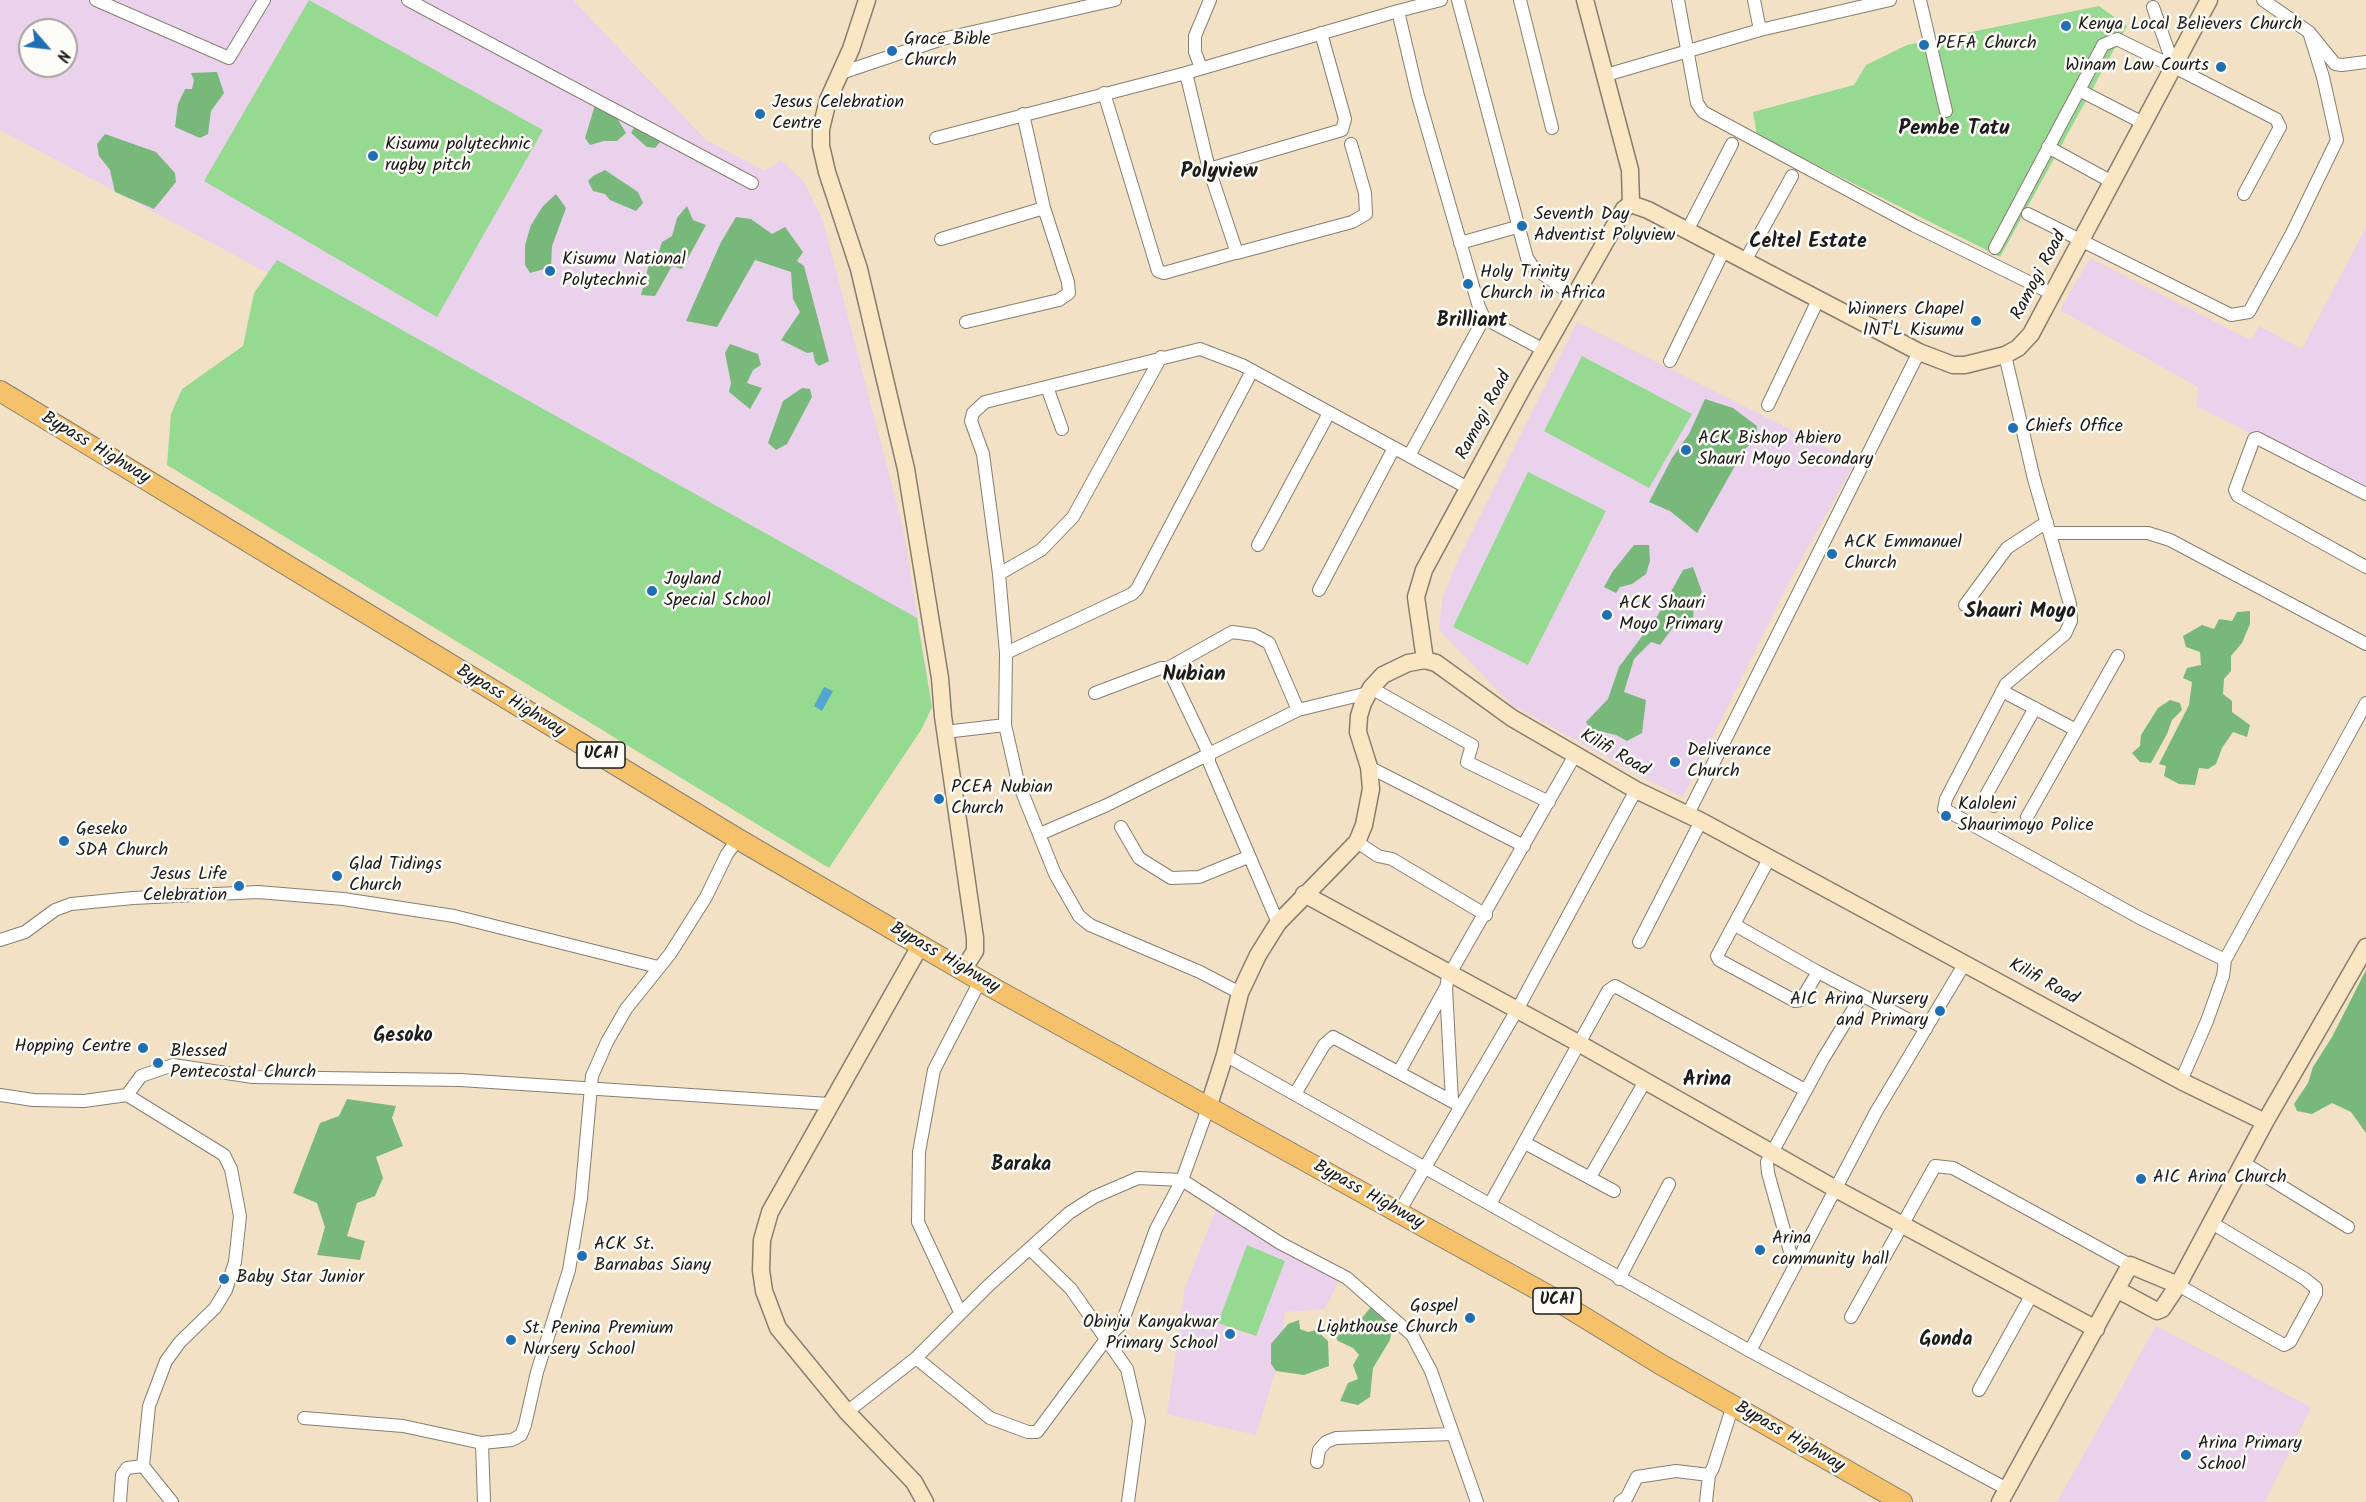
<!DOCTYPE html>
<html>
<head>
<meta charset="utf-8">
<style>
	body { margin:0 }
	#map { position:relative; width:2366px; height:1502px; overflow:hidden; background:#f2e1c5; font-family:Kalam,sans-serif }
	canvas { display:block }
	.north { position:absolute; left:18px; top:18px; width:60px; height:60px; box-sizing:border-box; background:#fdfcf7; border:2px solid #a3a29f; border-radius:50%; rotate:118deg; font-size:16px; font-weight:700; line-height:24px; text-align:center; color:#1c1c1c }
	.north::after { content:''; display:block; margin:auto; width:21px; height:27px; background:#1f6fb2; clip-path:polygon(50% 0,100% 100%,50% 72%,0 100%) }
</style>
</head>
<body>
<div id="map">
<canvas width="2366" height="1502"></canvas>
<div class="north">N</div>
</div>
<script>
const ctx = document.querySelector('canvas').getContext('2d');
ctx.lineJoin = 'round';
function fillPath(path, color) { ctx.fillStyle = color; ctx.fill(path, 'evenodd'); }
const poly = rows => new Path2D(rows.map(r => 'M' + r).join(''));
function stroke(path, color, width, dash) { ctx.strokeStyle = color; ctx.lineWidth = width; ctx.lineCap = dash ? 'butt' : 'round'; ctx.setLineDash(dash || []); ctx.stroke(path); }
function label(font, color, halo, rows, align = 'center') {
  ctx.font = font + ' Kalam,sans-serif'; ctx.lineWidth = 5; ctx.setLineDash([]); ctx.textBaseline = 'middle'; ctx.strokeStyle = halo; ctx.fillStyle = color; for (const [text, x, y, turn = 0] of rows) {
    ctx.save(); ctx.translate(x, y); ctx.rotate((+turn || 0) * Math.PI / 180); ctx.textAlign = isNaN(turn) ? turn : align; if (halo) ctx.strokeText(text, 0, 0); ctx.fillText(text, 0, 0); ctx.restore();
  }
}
fillPath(poly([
	[0,0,573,0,706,140,765,171,781,160,804,182,823,221,903,528,932,707,921,730,358,321,0,130],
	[30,30,66,30,66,66,30,66],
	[2366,227,2366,490,2196,406,2198,387,2060,310,2090,258,2251,340,2259,326,2302,349],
	[1577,322,1855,462,1789,582,1683,797,1640,776,1511,704,1439,630,1442,599,1457,562],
	[1218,1205,1340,1277,1325,1309,1285,1312,1280,1356,1256,1435,1167,1414,1185,1287],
	[2156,1326,2311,1407,2265,1502,2057,1502]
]), '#ead1ec');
fillPath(poly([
	[309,0,543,130,437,317,204,181],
	[2099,6,2127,26,2000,257,1757,135,1753,112,1854,85,1866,65,1907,45],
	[277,260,917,618,932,707,921,730,829,868,167,465,171,414,182,389,243,346,254,293],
	[1582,356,1692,414,1649,488,1544,431],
	[1528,472,1606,511,1528,665,1453,627],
	[1247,1245,1285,1261,1256,1336,1218,1323]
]), '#96d991');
fillPath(poly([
	[217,72,224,93,211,111,208,134,200,138,175,127,178,104,185,89,192,89,194,80,191,73],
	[595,105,614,113,626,133,617,141,604,141,590,145,585,138],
	[635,126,660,142,655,148,647,147,631,133],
	[105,134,156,152,175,173,176,182,154,209,115,192,110,170,99,156,97,144],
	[605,170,638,192,643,203,636,211,610,200,605,194,593,191,588,181,593,176],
	[556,194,566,208,552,246,551,267,530,273,525,265,525,245,531,225,543,206],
	[687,206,693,220,706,225,682,269,672,266,655,296,641,295,650,260,656,260,662,242,672,236,677,218],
	[736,217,751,219,772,234,785,227,803,252,797,261,804,266,829,361,819,366,815,362,813,352,807,353,781,340,800,312,793,299,791,272,755,260,717,327,686,321,721,242],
	[730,344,758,354,761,365,753,370,747,383,762,388,750,409,729,392,731,383,725,353],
	[802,388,810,389,812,397,787,444,776,450,768,443,783,401],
	[1705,399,1733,408,1757,426,1756,439,1744,450,1697,533,1670,511,1649,502,1672,458,1689,434],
	[1634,545,1649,545,1650,561,1646,574,1632,584,1620,587,1616,593,1604,587,1613,571],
	[1693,567,1702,592,1693,607,1694,626,1674,626,1660,645,1651,642,1634,659,1624,692,1646,700,1642,733,1627,741,1616,735,1590,729,1586,722,1608,699,1619,667,1658,615,1683,570],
	[2250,611,2250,624,2242,643,2231,656,2231,671,2224,679,2223,694,2232,701,2232,712,2250,725,2247,737,2233,732,2222,748,2216,764,2208,769,2199,768,2195,785,2179,784,2164,776,2166,766,2159,764,2189,705,2192,682,2183,678,2187,668,2201,665,2200,652,2186,647,2183,636,2202,625,2214,629,2219,619,2232,621,2237,612],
	[2170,700,2180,703,2182,710,2172,720,2167,734,2151,763,2140,762,2132,753,2140,746,2141,735,2158,708],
	[2366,970,2366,1133,2351,1112,2332,1103,2312,1114,2297,1111,2294,1104,2308,1083,2313,1067,2332,1037],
	[347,1099,396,1106,392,1118,403,1146,376,1157,383,1178,375,1196,357,1203,347,1236,365,1241,360,1260,317,1255,325,1227,317,1203,293,1193,320,1123,339,1116],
	[1370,1308,1384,1312,1393,1321,1390,1340,1373,1368,1370,1397,1358,1405,1340,1401,1348,1383,1358,1379,1353,1365,1359,1355,1353,1348,1338,1341,1333,1333,1336,1323,1351,1327,1357,1324],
	[1299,1320,1300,1329,1308,1332,1316,1330,1328,1341,1329,1366,1304,1375,1276,1371,1271,1364,1271,1344,1288,1324]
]), '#78b97b');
fillPath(poly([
	[824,687,833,691,822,711,814,706]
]), '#51a7cd');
const street = poly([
	[96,0,229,58,264,0],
	[408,0,752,183],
	[1441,0,1398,11,1418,96,1479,307,1484,318,1544,350],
	[1458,0,1527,258,1533,267,1574,296],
	[1520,0,1552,128],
	[1678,0,1697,103,1703,112,1915,226,2053,294],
	[1754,0,1760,30],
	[1920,0,1946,111],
	[2263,0,2309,32,2335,64,2342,65,2366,62],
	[2153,7,2174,67,2276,119,2280,127,2244,194],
	[1201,68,1195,52,1195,36,1210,0],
	[1186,73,1209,169,1237,253,1352,222,1366,214,1365,193,1351,144],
	[838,74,942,39,1115,0],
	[1606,75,1760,30,1890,0],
	[2079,90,2143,123],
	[1104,93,1158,271,1164,273,1235,253],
	[936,138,1186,73,1398,11],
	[2048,147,2112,182],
	[1209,169,1342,130,1345,119,1321,33],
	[2028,214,2231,315,2249,312,2292,233,2337,140,2323,77,2309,32],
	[1687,231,1732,144],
	[941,239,1044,208],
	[1460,243,1517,227],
	[1995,248,2103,45,2117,39,2174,67],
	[1745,261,1792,176],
	[966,322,1059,300,1069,293,1068,282,1044,208,1023,114],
	[2005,355,2034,479,2070,604,2071,621,2065,634,2006,684,1946,799,1944,809,2138,917,2225,960],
	[1670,361,1724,250],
	[1047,387,1062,429],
	[1768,405,1818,300],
	[1409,456,1484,318],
	[2366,494,2257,438,2254,439,2235,490,2238,496,2366,567],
	[2050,533,2148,533,2170,540,2366,644],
	[1258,545,1329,413],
	[999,574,1041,550,1073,517,1161,357],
	[1319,590,1394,448],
	[1965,605,2007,548,2047,522],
	[1006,653,1132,594,1137,589,1252,371],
	[1371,688,1472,745,1467,762,1549,802],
	[2002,691,2076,730],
	[1095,693,1161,668,1168,668,1232,632,1254,635,1269,643,1298,710],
	[1005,725,1018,782,1055,874,1079,916,1090,925,1200,972,1240,993],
	[945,732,1005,725,1006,653,999,574,983,454,971,421,973,413,985,402,1200,349,1242,365,1468,488],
	[1369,767,1524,846],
	[1994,806,1985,797,2035,708],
	[1688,814,1919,352],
	[2027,817,2118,656],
	[1121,827,1139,858,1171,878,1199,877,1248,857],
	[1040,834,1107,805,1209,754,1168,668],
	[1357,842,1378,856,1392,859,1486,915],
	[1278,923,1209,762,1209,754,1298,710,1368,693],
	[1735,925,1818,972,1801,1000,1795,1001,1719,960,1717,956,1769,859],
	[0,940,25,932,55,910,71,904,133,898,258,892,343,899,454,916,658,967],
	[1639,942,1701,821],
	[1818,972,1926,1029],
	[1225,1055,1750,1351,2007,1489],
	[1399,1072,1445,989],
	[2181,1081,2207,1021,2223,976,2225,960,2366,703],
	[1295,1094,1324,1045,1333,1037,1455,1103],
	[0,1095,33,1100,84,1101,127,1095,141,1076,173,1065,253,1077,460,1080,829,1104],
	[127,1095,224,1155,231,1169,240,1216,235,1262,226,1290,215,1308,180,1342,166,1361,149,1406,143,1466,172,1502],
	[1452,1101,1446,988,1448,977,1575,755],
	[1525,1143,1614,1191],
	[2244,1163,2348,1227],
	[1590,1177,1644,1083],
	[1490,1204,1608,991,1615,986,1805,1090],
	[1399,1212,1517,1010,1636,790],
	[1030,1249,1071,1289,1127,1369,1139,1421,1128,1502],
	[1794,1266,1768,1173,1767,1162,1823,1059,1862,995],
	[1619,1279,1669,1184],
	[2178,1285,2284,1345,2290,1342,2316,1294,2316,1288,2305,1279,2212,1223],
	[960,1312,918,1222,919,1152,934,1070,980,981],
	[1851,1317,1935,1166,1953,1168,2130,1265],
	[1750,1351,1876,1112,1965,963],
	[916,1358,990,1418,1028,1432,1037,1432,1107,1338,1122,1323,1156,1229,1182,1180,1208,1108],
	[1979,1390,2031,1296],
	[847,1412,916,1358,989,1285,1069,1213,1094,1197,1138,1178,1182,1180,1280,1243,1347,1278,1412,1335,1431,1371,1477,1502],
	[304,1418,403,1426,482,1443],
	[1317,1462,1319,1450,1326,1442,1336,1438,1452,1434],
	[120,1502,122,1475,127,1468,143,1466],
	[484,1502,482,1443,512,1440,521,1435,525,1425,537,1372,569,1270,581,1198,592,1076,607,1042,626,1009,670,954,706,897,727,854,738,839],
	[1620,1502,1627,1497,1637,1477,1676,1471,1709,1475,1713,1468,1733,1405],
	[1706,1502,1709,1475]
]);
const secondary = poly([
	[867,0,851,49,828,100,821,129,821,146,827,172,859,269,906,469,940,678,943,716,975,938,975,951,963,970],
	[1631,204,1648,210,1919,352,1953,365,1965,365,2005,355,2018,348,2031,334,2209,0],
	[1425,660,1416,597,1424,570,1523,387,1624,209,1631,204,1630,170,1585,0],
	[1304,894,1580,1044,1834,1188,2096,1329],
	[920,946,770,1212,762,1240,761,1270,764,1291,778,1328,847,1412,914,1482,925,1502],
	[1208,1108,1225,1055,1240,993,1258,955,1278,923,1357,842,1364,825,1371,789,1369,767,1358,732,1359,716,1363,703,1371,688,1383,675,1408,663,1425,660,1436,663,1512,718,1636,790,1701,821,2181,1081,2265,1122],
	[2118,1290,2157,1311,2162,1309,2178,1285,2265,1122,2366,947],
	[2000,1502,2130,1265,2178,1285]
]);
const primary = poly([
	[0,391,738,839,995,989,1551,1297,1660,1364,1902,1502]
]);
stroke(street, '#877e70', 14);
stroke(secondary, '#877e70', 19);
stroke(primary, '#877e70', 22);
stroke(street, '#fff', 12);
stroke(secondary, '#fbe6c4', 16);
stroke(primary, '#f6c16b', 20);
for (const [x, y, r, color] of [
	[2066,26,6,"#1f6fb2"],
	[1924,45,6,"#1f6fb2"],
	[892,51,6,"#1f6fb2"],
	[2221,67,6,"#1f6fb2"],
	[760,114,6,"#1f6fb2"],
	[373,156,6,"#1f6fb2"],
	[1522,226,6,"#1f6fb2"],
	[550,271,6,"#1f6fb2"],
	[1468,284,6,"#1f6fb2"],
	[1976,321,6,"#1f6fb2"],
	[2013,428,6,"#1f6fb2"],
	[1686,450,6,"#1f6fb2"],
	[1832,554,6,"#1f6fb2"],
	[652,591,6,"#1f6fb2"],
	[1607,615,6,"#1f6fb2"],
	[1675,762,6,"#1f6fb2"],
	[939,799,6,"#1f6fb2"],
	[1946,816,6,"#1f6fb2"],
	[64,841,6,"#1f6fb2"],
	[337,876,6,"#1f6fb2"],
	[239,886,6,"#1f6fb2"],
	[1940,1011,6,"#1f6fb2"],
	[143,1048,6,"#1f6fb2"],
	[158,1063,6,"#1f6fb2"],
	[2141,1179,6,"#1f6fb2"],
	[1760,1250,6,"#1f6fb2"],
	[582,1256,6,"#1f6fb2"],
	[224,1279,6,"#1f6fb2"],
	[1470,1318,6,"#1f6fb2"],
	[1230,1334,6,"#1f6fb2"],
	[511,1340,6,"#1f6fb2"],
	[2186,1455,6,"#1f6fb2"]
]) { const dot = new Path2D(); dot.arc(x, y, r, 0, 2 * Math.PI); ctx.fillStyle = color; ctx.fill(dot); stroke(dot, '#fdfcf7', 2); }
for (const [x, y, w] of [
	[601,755,48],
	[1557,1301,48]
]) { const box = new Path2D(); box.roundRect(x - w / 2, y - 13, w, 26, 4.5); ctx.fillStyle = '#fdfcf7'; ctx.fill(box); stroke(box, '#1c1c1c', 1.5); }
label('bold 16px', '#1c1c1c', null, [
	["UCA1",601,755],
	["UCA1",1557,1301]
]);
label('18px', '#1c1c1c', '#fdfcf7', [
	["Kenya Local Believers Church",2078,26],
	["Grace Bible",904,41],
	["Church",904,62],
	["PEFA Church",1936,45],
	["Winam Law Courts",2209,67,"right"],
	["Jesus Celebration",772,104],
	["Centre",772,125],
	["Kisumu polytechnic",385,146],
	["rugby pitch",385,167],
	["Seventh Day",1534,216],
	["Adventist Polyview",1534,237],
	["Kisumu National",562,261],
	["Polytechnic",562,282],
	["Holy Trinity",1480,274],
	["Church in Africa",1480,295],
	["Winners Chapel",1964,311,"right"],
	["INT'L Kisumu",1964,332,"right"],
	["Chiefs Office",2025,428],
	["ACK Bishop Abiero",1698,440],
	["Shauri Moyo Secondary",1698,461],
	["ACK Emmanuel",1844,544],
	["Church",1844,565],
	["Joyland",664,581],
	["Special School",664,602],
	["ACK Shauri",1619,605],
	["Moyo Primary",1619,626],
	["Deliverance",1687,752],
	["Church",1687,773],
	["PCEA Nubian",951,789],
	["Church",951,810],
	["Kaloleni",1958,806],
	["Shaurimoyo Police",1958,827],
	["Geseko",76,831],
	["SDA Church",76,852],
	["Glad Tidings",349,866],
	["Church",349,887],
	["Jesus Life",227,876,"right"],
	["Celebration",227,897,"right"],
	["AIC Arina Nursery",1928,1001,"right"],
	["and Primary",1928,1022,"right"],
	["Hopping Centre",131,1048,"right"],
	["Blessed",170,1053],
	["Pentecostal Church",170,1074],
	["AIC Arina Church",2153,1179],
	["Arina",1772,1240],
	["community hall",1772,1261],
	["ACK St.",594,1246],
	["Barnabas Siany",594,1267],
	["Baby Star Junior",236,1279],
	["Gospel",1458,1308,"right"],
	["Lighthouse Church",1458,1329,"right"],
	["Obinju Kanyakwar",1218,1324,"right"],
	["Primary School",1218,1345,"right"],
	["St. Penina Premium",523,1330],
	["Nursery School",523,1351],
	["Arina Primary",2198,1445],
	["School",2198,1466]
], 'left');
label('18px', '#1c1c1c', '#fdfcf7', [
	["Ramogi Road",2040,276,-62],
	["Ramogi Road",1485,416,-62],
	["Bypass Highway",95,449,31],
	["Bypass Highway",510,702,31],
	["Kilifi Road",1614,754,30],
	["Bypass Highway",944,959,30],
	["Kilifi Road",2043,983,29],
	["Bypass Highway",1368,1196,29],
	["Bypass Highway",1789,1438,30]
]);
label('bold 20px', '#1c1c1c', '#fdfcf7', [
	["Celtel Estate",1808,244],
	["Brilliant",1472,323],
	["Gesoko",403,1038],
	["Baraka",1021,1167],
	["Gonda",1946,1342]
]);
label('bold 21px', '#1c1c1c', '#fdfcf7', [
	["Pembe Tatu",1954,130],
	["Polyview",1219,173],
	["Shauri Moyo",2020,613],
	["Nubian",1194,676],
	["Arina",1707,1081]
]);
</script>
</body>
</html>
